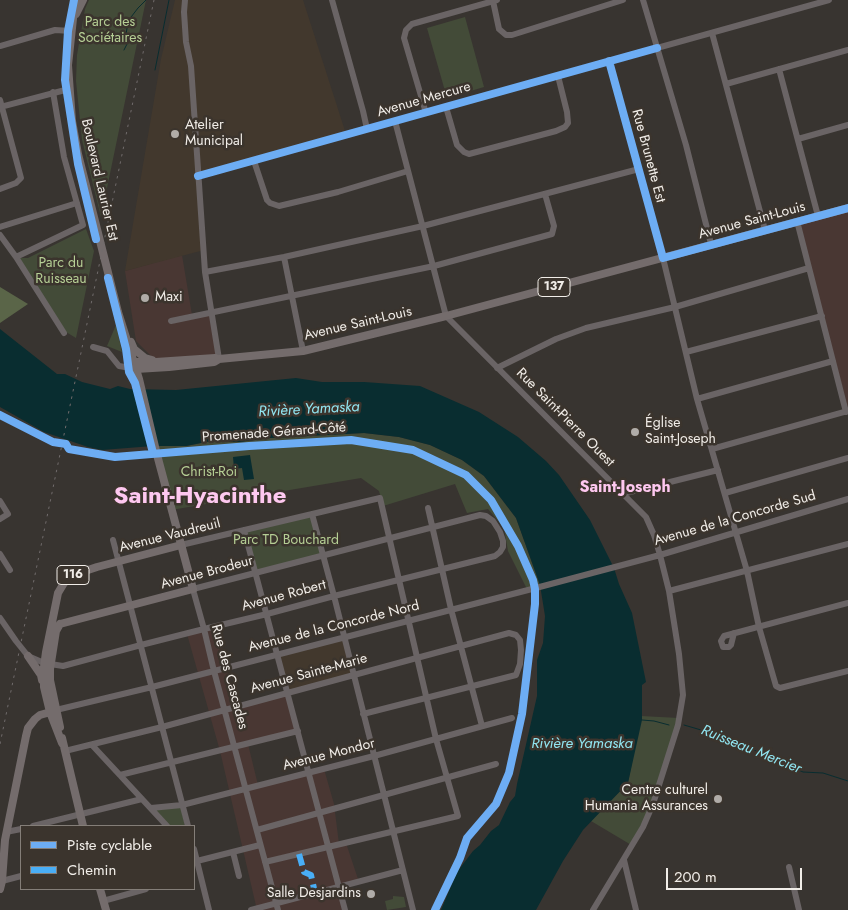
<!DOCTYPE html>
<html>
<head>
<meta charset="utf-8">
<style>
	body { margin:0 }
	#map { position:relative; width:848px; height:910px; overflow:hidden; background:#383430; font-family:Jost,sans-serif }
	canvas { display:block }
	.legend { position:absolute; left:20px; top:825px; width:175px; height:65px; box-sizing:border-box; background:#3b342d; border:1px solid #847e78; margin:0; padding:6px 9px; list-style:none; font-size:15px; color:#f1ede8 }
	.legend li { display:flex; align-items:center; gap:10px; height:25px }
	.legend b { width:25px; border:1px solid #847e78 }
	.scale { position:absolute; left:666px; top:868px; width:136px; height:22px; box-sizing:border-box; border:2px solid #f1ede8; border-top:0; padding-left:6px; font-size:15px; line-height:18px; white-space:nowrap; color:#f1ede8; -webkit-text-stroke:4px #3b342d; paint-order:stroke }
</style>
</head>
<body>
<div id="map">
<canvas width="848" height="910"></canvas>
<ul class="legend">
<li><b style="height:6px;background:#6dadf4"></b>Piste cyclable</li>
<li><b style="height:6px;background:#49aef6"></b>Chemin</li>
</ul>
<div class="scale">200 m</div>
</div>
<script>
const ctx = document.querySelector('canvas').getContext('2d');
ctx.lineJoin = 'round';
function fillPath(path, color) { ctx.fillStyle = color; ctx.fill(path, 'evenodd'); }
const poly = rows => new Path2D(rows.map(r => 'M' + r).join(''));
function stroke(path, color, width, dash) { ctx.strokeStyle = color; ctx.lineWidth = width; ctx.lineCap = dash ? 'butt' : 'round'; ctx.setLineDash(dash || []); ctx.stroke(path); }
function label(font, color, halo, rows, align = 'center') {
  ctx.font = font + ' Jost,sans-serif'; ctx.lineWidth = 5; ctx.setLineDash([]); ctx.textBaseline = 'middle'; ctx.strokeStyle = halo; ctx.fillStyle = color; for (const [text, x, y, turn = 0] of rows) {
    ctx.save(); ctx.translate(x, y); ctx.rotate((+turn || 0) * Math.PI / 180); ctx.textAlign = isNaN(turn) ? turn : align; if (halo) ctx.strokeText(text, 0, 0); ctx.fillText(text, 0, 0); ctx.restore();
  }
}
fillPath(poly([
	[848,208,848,408,797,221],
	[182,255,192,315,211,311,219,355,154,359,136,341,125,271],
	[217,627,237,707,288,693,298,731,248,744,258,785,324,769,334,804,339,844,346,843,359,882,339,887,345,910,257,910,220,751,187,634]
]), '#493733');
fillPath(poly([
	[175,0,303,0,346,134,200,175,204,250,125,271,161,59],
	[344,637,353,675,288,693,277,654]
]), '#42382d');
fillPath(poly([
	[89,0,146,0,101,217,82,140,76,81,77,55,85,9],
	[465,17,484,87,447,98,427,28],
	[86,229,94,251,76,338,66,332,19,258,28,258],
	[116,325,122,352,107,346],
	[364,433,399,437,430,445,462,460,484,476,516,518,540,585,527,589,508,551,504,528,488,509,467,513,455,484,383,506,379,491,361,478,171,510,153,446,186,446,212,441,239,442,270,438],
	[312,512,323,555,254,572,243,530],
	[641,716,679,718,661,781,633,846,591,821,628,783],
	[181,807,185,826,170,826,155,810],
	[393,896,404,897,406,907,387,910,385,901,393,899]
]), '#434b38');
fillPath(poly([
	[0,287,28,304,0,323]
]), '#5a6548');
fillPath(poly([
	[0,329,57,374,65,374,82,382,110,389,118,386,130,389,176,390,296,378,322,382,364,382,420,386,479,412,518,437,546,461,559,475,590,520,614,568,619,584,632,613,646,682,642,685,642,720,628,783,583,830,563,861,536,910,441,910,457,872,473,851,480,845,491,831,499,825,510,802,515,796,517,784,537,696,537,660,543,643,545,616,540,585,516,518,484,476,462,460,430,445,399,437,364,433,270,438,239,442,211,441,186,446,153,446,102,450,88,447,44,432,0,407],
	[250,455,254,479,244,480,242,468,234,469,233,457]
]), '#092d30');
stroke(poly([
	[124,50,128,42,126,35,128,21,138,8,146,0],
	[155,70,169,0],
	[642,720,654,721,669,725],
	[684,725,725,737,803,772,823,773,848,781]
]), '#092d30', 1);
stroke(poly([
	[185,0,184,12,186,42,191,66,205,272,219,359],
	[332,0,363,111,367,129],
	[643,0,686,145,711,244],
	[493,1,499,29,506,35,512,35,623,0],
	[712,33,765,230],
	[0,46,55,30,71,31],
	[609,61,663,258,697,399,747,571,759,627,776,686,780,688,848,671],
	[779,69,818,216],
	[726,84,848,50],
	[0,100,21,178,16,183,0,189],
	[0,107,69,89],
	[446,107,457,145,464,152,469,154,556,131,565,127,568,123,567,112,558,76],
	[426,113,404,38,406,30,412,24,497,0],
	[395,121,446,316,646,517,654,535,660,555,669,591,679,654,683,695,678,725,653,804,643,827,593,910],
	[798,139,848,125],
	[254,161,267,200,270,203,279,206,338,192,408,171],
	[198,176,829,0],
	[797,221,846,412],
	[0,227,77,203],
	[0,235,16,257,64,333],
	[16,257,83,225,64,157,53,92],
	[284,257,303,351],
	[205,272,284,257,423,226,639,169],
	[171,321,434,266,552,234,554,226,545,194],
	[93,347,107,351,119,366,136,369],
	[686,352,822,316],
	[497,368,556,339,586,328,675,307,809,268],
	[697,399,833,361],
	[712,449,848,411],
	[725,493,848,458],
	[622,494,718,470],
	[0,501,8,514,0,519],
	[428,508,451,609,482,726],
	[312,514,334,596,413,910],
	[244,530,345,910],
	[113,540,188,826],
	[181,545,380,498,436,739,458,816,265,862],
	[0,554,10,570],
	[669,591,848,544],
	[0,618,16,641,28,656,44,663,63,666,141,645,204,629,267,614,334,596,495,556,500,552,503,547,503,541,500,532,493,521,486,516,480,515,193,589,194,593,204,629,213,667,214,671,278,910],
	[734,633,731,645,729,647,723,647,721,641,724,636,848,603],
	[56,710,152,687,532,589,660,555,848,499],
	[92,745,167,826],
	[65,751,162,727,509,633,516,635,520,640,521,650,520,664,516,675,363,714],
	[120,775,298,731],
	[151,808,182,805,374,756,512,718],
	[33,826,142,799],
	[257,830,496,764],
	[6,832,21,829],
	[194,849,209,910],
	[233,852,239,876],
	[624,860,636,910],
	[197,861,260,845],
	[789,867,799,910],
	[2,881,21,876],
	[103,901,146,889],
	[251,910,403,870]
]), '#6a6465', 6);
stroke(poly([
	[76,14,83,0],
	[131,342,134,349,145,358,152,360],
	[134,362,156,362,215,358],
	[136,369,169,367,214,362,219,359,303,351,446,316,848,208],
	[60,624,193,589,156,451,139,379,118,312,78,154,72,121,68,65,75,0],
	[28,656,41,675,42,680],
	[60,727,50,680,50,669,56,631,60,624],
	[62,738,83,826],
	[62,743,50,712,44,687,44,667,46,652,58,593,64,583,73,575,97,567,181,545],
	[0,889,2,881,5,840,26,736,28,728,35,719,40,715,54,711],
	[100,889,106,910]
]), '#746c6c', 8);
stroke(poly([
	[0,744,154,0]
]), '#716c6c', 1, [2.5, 5]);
stroke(poly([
	[299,854,304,872,311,875,315,893]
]), '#49aef6', 6, [12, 6]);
stroke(poly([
	[74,0,68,31,65,80,78,164,96,239],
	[609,61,663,258,848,208],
	[198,176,657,48],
	[108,278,126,349,129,372,135,383,153,453],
	[0,415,53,442,66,444,69,449,115,457,249,446,351,440,413,450,466,475,491,500,518,546,533,580,535,589,535,604,522,714,509,773,496,804,467,838,460,858,435,910]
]), '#6dadf4', 8);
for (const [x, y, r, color] of [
	[175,134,5,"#b0aca8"],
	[145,298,5,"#b0aca8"],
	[635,432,5,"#b0aca8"],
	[718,799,5,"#b0aca8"],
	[371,894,5,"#b0aca8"]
]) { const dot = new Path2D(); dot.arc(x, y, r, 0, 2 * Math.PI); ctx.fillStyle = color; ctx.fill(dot); stroke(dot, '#3b342d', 2); }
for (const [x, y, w] of [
	[554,287,32],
	[73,575,32]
]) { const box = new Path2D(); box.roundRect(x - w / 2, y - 9.5, w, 19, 4); ctx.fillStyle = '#3b342d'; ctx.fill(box); stroke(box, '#f1ede8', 1); }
label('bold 12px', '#f1ede8', null, [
	["137",554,287],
	["116",73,575]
]);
label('14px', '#b6cf95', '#3b342d', [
	["Parc des",110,23],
	["Sociétaires",110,39],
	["Parc du",61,264],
	["Ruisseau",61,280],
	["Christ-Roi",209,473],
	["Parc TD Bouchard",286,541]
]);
label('14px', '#f1ede8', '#3b342d', [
	["Avenue Mercure",424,100,-16],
	["Rue Brunette Est",648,156,75],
	["Boulevard Laurier Est",99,180,77],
	["Avenue Saint-Louis",752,221,-15],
	["Avenue Saint-Louis",358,324,-13],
	["Rue Saint-Pierre Ouest",565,418,45],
	["Promenade Gérard-Côté",274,433,-4],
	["Avenue de la Concorde Sud",735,519,-16],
	["Avenue Vaudreuil",170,536,-14],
	["Avenue Brodeur",207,573,-15],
	["Avenue Robert",284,596,-15],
	["Avenue de la Concorde Nord",334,627,-14],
	["Avenue Sainte-Marie",309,674,-15],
	["Rue des Cascades",229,677,75],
	["Avenue Mondor",329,755,-14]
]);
label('14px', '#f1ede8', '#3b342d', [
	["Atelier",185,126],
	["Municipal",185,142],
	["Maxi",155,298],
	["Église",645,424],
	["Saint-Joseph",645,440],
	["Centre culturel",708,791,"right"],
	["Humania Assurances",708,807,"right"],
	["Salle Desjardins",361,894,"right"]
], 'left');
label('italic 15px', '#91e5f1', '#3b342d', [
	["Rivière Yamaska",309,410,-3],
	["Rivière Yamaska",582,744],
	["Ruisseau Mercier",751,750,22]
]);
label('bold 16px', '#fec8f0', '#3b342d', [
	["Saint-Joseph",625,488]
]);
label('bold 24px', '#fec8f0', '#3b342d', [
	["Saint-Hyacinthe",200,497]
]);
</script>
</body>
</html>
